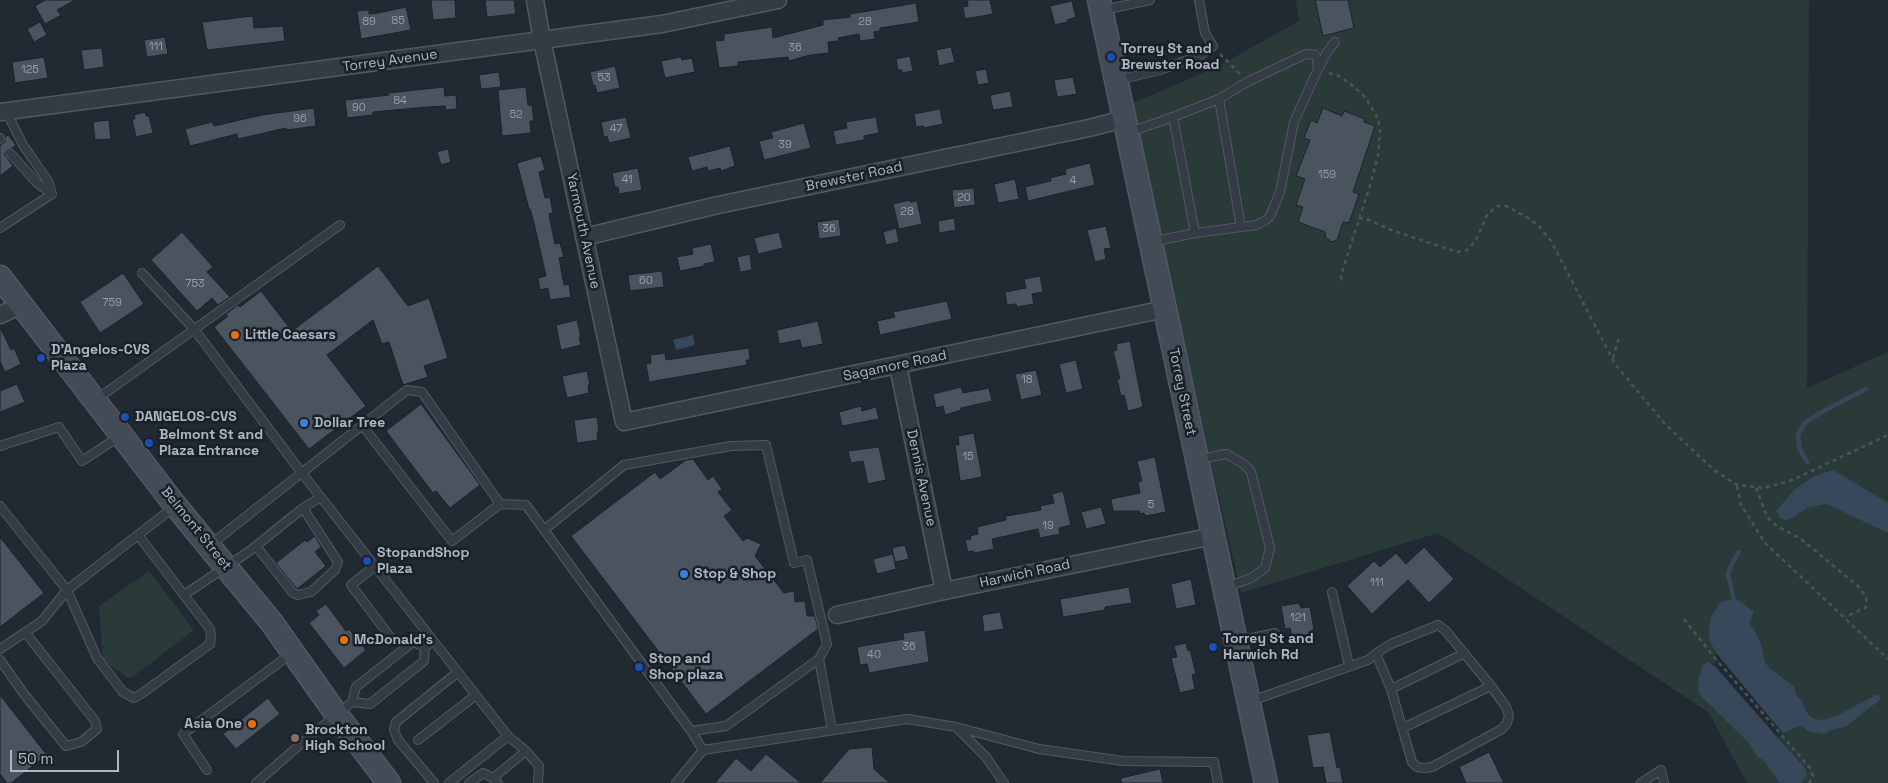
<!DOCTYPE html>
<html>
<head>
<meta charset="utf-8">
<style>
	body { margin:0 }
	#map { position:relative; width:1888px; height:783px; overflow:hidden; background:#212a33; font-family:"Space Grotesk",sans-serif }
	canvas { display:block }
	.scale { position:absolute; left:10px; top:750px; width:109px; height:22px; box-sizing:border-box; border:2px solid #aeb6c1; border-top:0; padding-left:6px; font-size:15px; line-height:18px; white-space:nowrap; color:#aeb6c1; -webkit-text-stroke:4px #1a2028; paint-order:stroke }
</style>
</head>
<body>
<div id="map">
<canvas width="1888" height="783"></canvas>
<div class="scale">50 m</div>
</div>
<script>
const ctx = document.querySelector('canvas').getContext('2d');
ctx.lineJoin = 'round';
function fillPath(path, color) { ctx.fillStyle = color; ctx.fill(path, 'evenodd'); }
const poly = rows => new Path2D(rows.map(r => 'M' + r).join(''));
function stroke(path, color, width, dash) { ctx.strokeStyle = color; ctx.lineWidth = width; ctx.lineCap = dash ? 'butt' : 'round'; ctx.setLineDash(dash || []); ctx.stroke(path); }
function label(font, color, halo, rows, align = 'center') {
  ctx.font = font + ' "Space Grotesk",sans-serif'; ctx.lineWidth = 5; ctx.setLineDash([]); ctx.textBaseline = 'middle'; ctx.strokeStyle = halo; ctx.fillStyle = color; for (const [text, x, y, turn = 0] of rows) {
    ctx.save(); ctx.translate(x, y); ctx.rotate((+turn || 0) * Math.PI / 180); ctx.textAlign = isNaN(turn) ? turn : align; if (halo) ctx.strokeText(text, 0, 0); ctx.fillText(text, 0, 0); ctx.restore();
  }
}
fillPath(poly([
	[1296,0,1809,0,1807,388,1888,352,1888,783,1747,783,1708,712,1438,533,1241,593,1173,296,1131,104,1217,67,1299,21],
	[149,571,194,630,130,679,103,660,99,606]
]), '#293a39');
fillPath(poly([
	[693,335,695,345,676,350,673,340],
	[1833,470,1888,503,1888,533,1827,504,1809,507,1792,518,1785,520,1780,518,1776,511,1795,489,1813,477],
	[1730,599,1740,601,1754,612,1749,623,1756,633,1760,642,1765,662,1769,668,1790,683,1794,687,1797,696,1802,701,1806,712,1812,718,1817,720,1825,719,1838,715,1876,695,1879,695,1881,699,1845,727,1830,730,1824,734,1808,731,1801,725,1784,733,1782,732,1778,738,1804,767,1807,773,1807,775,1801,783,1780,783,1763,760,1757,756,1748,742,1699,694,1698,680,1702,666,1707,662,1716,667,1721,660,1710,642,1709,630,1711,617,1720,603]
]), '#38485b');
fillPath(poly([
	[1717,654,1782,732,1778,738,1712,663,1715,664,1718,660,1715,656]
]), '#212a33');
stroke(poly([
	[1807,462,1799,448,1798,435,1805,423,1818,414,1866,389],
	[1735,604,1728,574,1732,563,1739,552]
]), '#38485b', 4.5);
const building = poly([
	[45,0,75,0,57,10,61,15,45,24,35,6,45,0],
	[431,0,455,0,456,18,433,20,431,0],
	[485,0,514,0,516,14,487,17,485,0],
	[967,0,990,0,993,14,965,19,963,7,968,6,967,0],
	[1315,0,1348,0,1354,28,1323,36,1315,0],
	[1072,1,1076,17,1067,20,1067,22,1055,25,1050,6,1072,1],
	[916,3,919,22,880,28,880,31,874,32,875,39,860,41,859,34,838,38,839,41,828,42,829,53,810,55,789,61,788,57,738,62,738,66,719,68,715,41,724,40,724,34,772,27,773,38,823,25,823,20,850,17,850,14,916,3],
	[406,7,411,30,361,39,357,11,369,10,369,14,378,13,406,7],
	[253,16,254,28,283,26,285,41,207,50,202,22,253,16],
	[40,22,47,35,34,42,27,29,40,22],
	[165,37,168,54,147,57,144,40,165,37],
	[951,47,955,62,939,66,936,50,951,47],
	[102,48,104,67,84,70,81,50,102,48],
	[910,56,913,71,902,73,902,70,898,70,896,59,910,56],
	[44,57,48,78,15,83,12,62,44,57],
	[681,57,682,60,692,58,695,72,665,78,661,61,681,57],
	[615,66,620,88,597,93,595,85,593,86,590,72,615,66],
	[986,69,989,83,978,85,975,71,986,69],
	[499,72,501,87,481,89,479,75,499,72],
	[1073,77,1077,94,1057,97,1054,80,1073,77],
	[444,87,445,96,456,95,457,109,446,110,445,106,427,107,373,112,373,115,347,118,345,100,389,95,388,93,444,87],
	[526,87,528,105,532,105,534,121,530,121,531,133,502,136,498,90,526,87],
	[1010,91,1013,107,993,110,990,95,1010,91],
	[314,108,316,126,287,130,286,128,238,139,237,134,190,146,185,129,212,122,214,126,262,115,314,108],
	[1323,108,1342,116,1344,111,1365,119,1364,122,1375,126,1353,192,1359,194,1349,223,1343,222,1337,240,1332,242,1326,238,1325,232,1298,222,1303,207,1296,205,1305,179,1296,176,1310,140,1304,138,1311,120,1317,123,1323,108],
	[940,109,943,124,924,128,924,126,916,127,914,114,940,109],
	[145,112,146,116,149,116,153,133,136,137,132,119,135,119,134,115,145,112],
	[626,117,631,138,609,143,607,136,604,137,601,122,626,117],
	[876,117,879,133,864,136,864,140,836,145,833,131,847,128,846,122,876,117],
	[109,120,111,139,95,140,93,122,109,120],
	[804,123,811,148,764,160,759,141,773,138,771,132,804,123],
	[8,135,16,145,12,148,7,149,4,154,13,166,0,176,0,145,5,142,5,137,8,135],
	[730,146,735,166,721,171,720,168,708,171,707,167,692,171,688,157,730,146],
	[448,149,451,162,441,165,437,152,448,149],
	[541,156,545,170,539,172,545,198,550,197,553,213,549,214,550,220,555,244,560,243,564,257,559,258,564,285,569,284,571,297,550,300,548,288,540,290,538,278,546,276,534,223,530,209,529,209,517,163,541,156],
	[1090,163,1095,185,1028,201,1025,187,1051,181,1050,178,1066,174,1065,169,1090,163],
	[638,168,642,190,619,194,618,187,615,187,612,173,638,168],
	[1015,179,1019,199,998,203,994,184,1015,179],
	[974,188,975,205,954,208,952,190,974,188],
	[910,200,910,202,917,201,922,224,899,229,893,204,910,200],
	[954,218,956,230,939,233,938,221,954,218],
	[839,219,841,236,819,239,817,222,839,219],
	[1106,226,1111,248,1104,249,1106,259,1095,262,1087,230,1106,226],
	[896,228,899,242,886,245,883,232,896,228],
	[182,232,213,267,207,272,230,297,218,305,212,298,197,311,151,260,182,232],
	[779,232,783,248,758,254,754,238,779,232],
	[711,244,715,262,704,264,704,266,680,271,677,257,693,254,692,248,711,244],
	[750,254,752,270,740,272,737,257,750,254],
	[378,266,408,306,429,298,448,358,424,366,428,377,403,385,389,342,382,344,373,320,327,355,366,406,309,449,214,327,228,316,226,314,238,305,240,307,261,291,292,331,378,266],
	[662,271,664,287,630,291,628,275,662,271],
	[123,273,144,304,100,333,80,302,123,273],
	[1040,276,1043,292,1032,294,1034,304,1017,307,1016,304,1007,305,1005,292,1026,288,1024,279,1040,276],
	[947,301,952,319,880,335,877,321,895,317,893,312,947,301],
	[577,320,581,337,579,337,581,345,561,350,556,325,577,320],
	[818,321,823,344,802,348,800,340,779,344,777,330,818,321],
	[0,327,11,350,14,348,21,364,5,372,0,361,0,327],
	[1130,341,1143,407,1128,411,1124,395,1121,396,1117,379,1120,379,1113,351,1117,350,1116,344,1130,341],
	[749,348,750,360,746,360,747,365,649,382,646,364,651,363,650,355,665,353,666,360,749,348],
	[1076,360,1083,389,1066,393,1059,364,1076,360],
	[1036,370,1042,395,1021,400,1015,374,1036,370],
	[587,371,590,385,588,385,589,393,567,398,562,376,587,371],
	[17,384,25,402,0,412,0,391,17,384],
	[961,387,963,393,989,388,992,401,961,408,961,410,945,415,943,406,936,408,933,394,961,387],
	[421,404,480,485,450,508,436,491,433,493,386,431,421,404],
	[861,406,862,411,876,407,879,419,842,426,839,412,861,406],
	[597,417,599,432,597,432,598,440,577,443,574,420,597,417],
	[974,433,982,477,960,481,955,445,959,445,958,436,974,433],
	[879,447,886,480,868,484,863,461,851,463,848,451,879,447],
	[1155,457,1166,512,1145,516,1144,513,1140,514,1139,511,1113,511,1111,499,1140,493,1138,482,1142,481,1137,461,1155,457],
	[693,459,708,480,713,476,722,489,718,492,732,510,724,516,743,541,747,538,761,544,755,556,784,593,794,591,795,602,805,601,807,616,815,616,818,629,706,714,571,536,655,472,660,479,686,460,693,459],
	[1063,491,1071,525,1059,528,1060,534,1040,538,1038,529,992,539,994,549,974,553,973,551,968,552,965,540,971,539,970,536,978,534,977,527,1006,520,1006,516,1041,510,1040,506,1054,503,1052,494,1063,491],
	[1101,507,1106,524,1086,529,1081,512,1101,507],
	[315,536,321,547,315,552,326,566,297,589,276,563,305,540,307,542,315,536],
	[0,537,44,593,0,627,0,537],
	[905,545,909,559,895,562,892,548,905,545],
	[1424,547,1454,579,1429,603,1408,580,1372,614,1347,586,1374,561,1380,567,1396,553,1406,564,1424,547],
	[893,554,896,569,877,574,873,559,893,554],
	[1191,579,1196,605,1176,609,1171,584,1191,579],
	[1129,587,1132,603,1105,607,1105,610,1063,617,1060,599,1129,587],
	[1299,603,1301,608,1310,607,1314,630,1312,630,1314,640,1297,644,1295,635,1292,636,1290,628,1285,629,1281,606,1299,603],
	[326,604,346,631,349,629,366,650,344,668,309,623,319,615,316,611,326,604],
	[1000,612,1004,629,984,632,982,615,1000,612],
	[925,630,929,662,869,673,867,664,860,665,857,647,904,639,903,633,925,630],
	[1186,643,1188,651,1190,650,1196,674,1192,675,1195,689,1180,693,1171,658,1177,657,1174,646,1186,643],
	[0,695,47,755,11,783,7,783,0,774,0,695],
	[268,698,280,714,236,749,223,734,268,698],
	[1330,732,1337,768,1340,767,1343,783,1326,783,1323,767,1313,768,1307,735,1330,732],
	[872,747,874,769,890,783,820,783,849,749,872,747],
	[1489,752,1504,783,1466,783,1459,767,1489,752],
	[766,754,801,783,715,783,736,758,751,771,766,754],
	[1160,769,1163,783,1121,783,1121,778,1160,769]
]);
fillPath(building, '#4a545f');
stroke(building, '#1c222b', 1);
const lane = poly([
	[1103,10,1150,0],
	[1319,68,1327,52,1335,42],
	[1118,80,1160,70,1199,56,1213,46,1205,33,1199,0],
	[1173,117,1195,233],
	[1129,132,1162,121,1219,99,1241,227,1257,225,1266,220,1270,216,1280,192,1294,122,1318,69,1317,58,1315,55,1306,54,1247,82,1219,99],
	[0,138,0,139],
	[10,153,37,183,52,194],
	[0,228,52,194,48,181,23,145,6,111],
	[1151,242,1195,233,1241,227],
	[142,273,194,329,301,472,508,736,526,751,539,766,538,783],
	[97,399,340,225],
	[362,425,452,541,500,504],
	[0,446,59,427,82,461,120,436],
	[1199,459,1227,454,1245,465,1251,472,1270,548,1265,568,1251,578,1227,587],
	[0,506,67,590,174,507],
	[544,530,624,465,731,446,766,445,794,563,807,560,827,644,819,659],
	[210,545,407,390,422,392,500,504,526,505,691,731,703,750],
	[256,546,293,593,298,595,311,592,335,570,338,562,303,508],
	[375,566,351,585,391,638],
	[1332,592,1349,665],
	[184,595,251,550,303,508,321,497],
	[1238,641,1275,633],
	[0,649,42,621,67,590,97,658,123,692,134,698,141,694,210,644,211,637,210,629,138,535],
	[0,660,24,694,66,746,81,742,97,729,95,721,25,632],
	[1391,689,1465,653],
	[1251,701,1368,660,1381,650,1391,644,1438,625,1445,630,1491,686,1506,707,1509,715,1507,723,1502,729,1432,767,1425,768,1417,767,1412,762,1391,689,1376,654],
	[352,702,370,704,424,661,425,647,429,644],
	[1403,728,1491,686],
	[958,729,986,757,1004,783],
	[691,731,726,726,819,659,832,730],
	[418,740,476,695],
	[207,770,183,734,292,653],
	[256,783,303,742,352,702,356,687,413,642,425,647],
	[434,783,398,740,394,730,396,722,458,672],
	[449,783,508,736],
	[469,783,483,773,493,778],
	[498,783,493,778,526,751],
	[676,783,703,750,907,719,956,727,1039,749,1123,761,1214,762,1218,783],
	[1641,783,1661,770,1664,783]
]);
const street = poly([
	[535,0,542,40,624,422,1165,309],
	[0,112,662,24,778,0],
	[584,237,718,205,1089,128,1124,119],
	[0,315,22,305],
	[898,366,944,591],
	[837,615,944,591,1213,536]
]);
const secondary = poly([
	[1099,0,1266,783],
	[0,277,175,505,272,623,337,715,389,783]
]);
stroke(lane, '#525962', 10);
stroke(street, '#525962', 19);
stroke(secondary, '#525962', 25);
stroke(poly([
	[1220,54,1241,75],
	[1329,73,1339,76,1353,86,1365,97,1378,118,1380,129,1378,156,1371,182,1341,275,1341,284],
	[1359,218,1367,219,1391,230,1457,252,1467,250,1475,242,1487,215,1497,206,1506,206,1525,216,1538,225,1551,241,1615,364,1665,424,1714,470,1737,485,1763,488,1790,481,1888,435],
	[1613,358,1619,338],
	[1737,486,1741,505,1765,543,1888,659],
	[1756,488,1767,517,1777,526,1801,539,1859,587,1866,597,1867,603,1865,608,1845,617],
	[1684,619,1714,657,1810,768,1813,776,1809,783]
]), '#465759', 2.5, [4, 4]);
stroke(lane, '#343b44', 8);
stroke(street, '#343b44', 16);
stroke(secondary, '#434b57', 22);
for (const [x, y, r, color] of [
	[1111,57,5,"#1a4fb4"],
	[235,335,5,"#e8710a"],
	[41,358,5,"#1a4fb4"],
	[125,417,5,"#1a4fb4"],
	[304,423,5,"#3f7fe0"],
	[149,443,5,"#1a4fb4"],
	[367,561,5,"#1a4fb4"],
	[684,574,5,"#3f7fe0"],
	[344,640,5,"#e8710a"],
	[1213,647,5,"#1a4fb4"],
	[639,667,5,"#1a4fb4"],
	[252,724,5,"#e8710a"],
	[295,738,5,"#8d6e63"]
]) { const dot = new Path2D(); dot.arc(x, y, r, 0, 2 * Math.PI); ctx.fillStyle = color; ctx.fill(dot); stroke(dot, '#1a2028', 2); }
label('11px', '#959ea8', null, [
	["85",398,21],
	["89",369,22],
	["28",865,22],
	["111",156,47],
	["36",795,48],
	["125",30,70],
	["53",604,78],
	["84",400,101],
	["90",359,108],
	["52",516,115],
	["96",300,119],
	["47",616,129],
	["39",785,145],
	["159",1327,175],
	["41",627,180],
	["4",1073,181],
	["20",964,198],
	["28",907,212],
	["36",829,229],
	["60",646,281],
	["753",195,284],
	["759",112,303],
	["18",1027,380],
	["15",968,457],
	["5",1151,505],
	["19",1048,526],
	["111",1377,583],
	["121",1298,618],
	["36",909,647],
	["40",874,655]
]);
label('bold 14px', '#aeb6c1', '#1a2028', [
	["Torrey St and",1121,49],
	["Brewster Road",1121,65],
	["Little Caesars",245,335],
	["D'Angelos-CVS",51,350],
	["Plaza",51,366],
	["DANGELOS-CVS",135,417],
	["Dollar Tree",314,423],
	["Belmont St and",159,435],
	["Plaza Entrance",159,451],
	["StopandShop",377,553],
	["Plaza",377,569],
	["Stop & Shop",694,574],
	["Torrey St and",1223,639],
	["Harwich Rd",1223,655],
	["McDonald's",354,640],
	["Stop and",649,659],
	["Shop plaza",649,675],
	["Asia One",242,724,"right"],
	["Brockton",305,730],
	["High School",305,746]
], 'left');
label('14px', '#aeb6c1', '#1a2028', [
	["Torrey Avenue",390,61,-8],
	["Brewster Road",854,177,-12],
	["Yarmouth Avenue",583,231,78],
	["Sagamore Road",895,366,-12],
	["Torrey Street",1182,392,78],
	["Dennis Avenue",921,478,78],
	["Belmont Street",196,529,51],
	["Harwich Road",1025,574,-12]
]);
</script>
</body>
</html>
